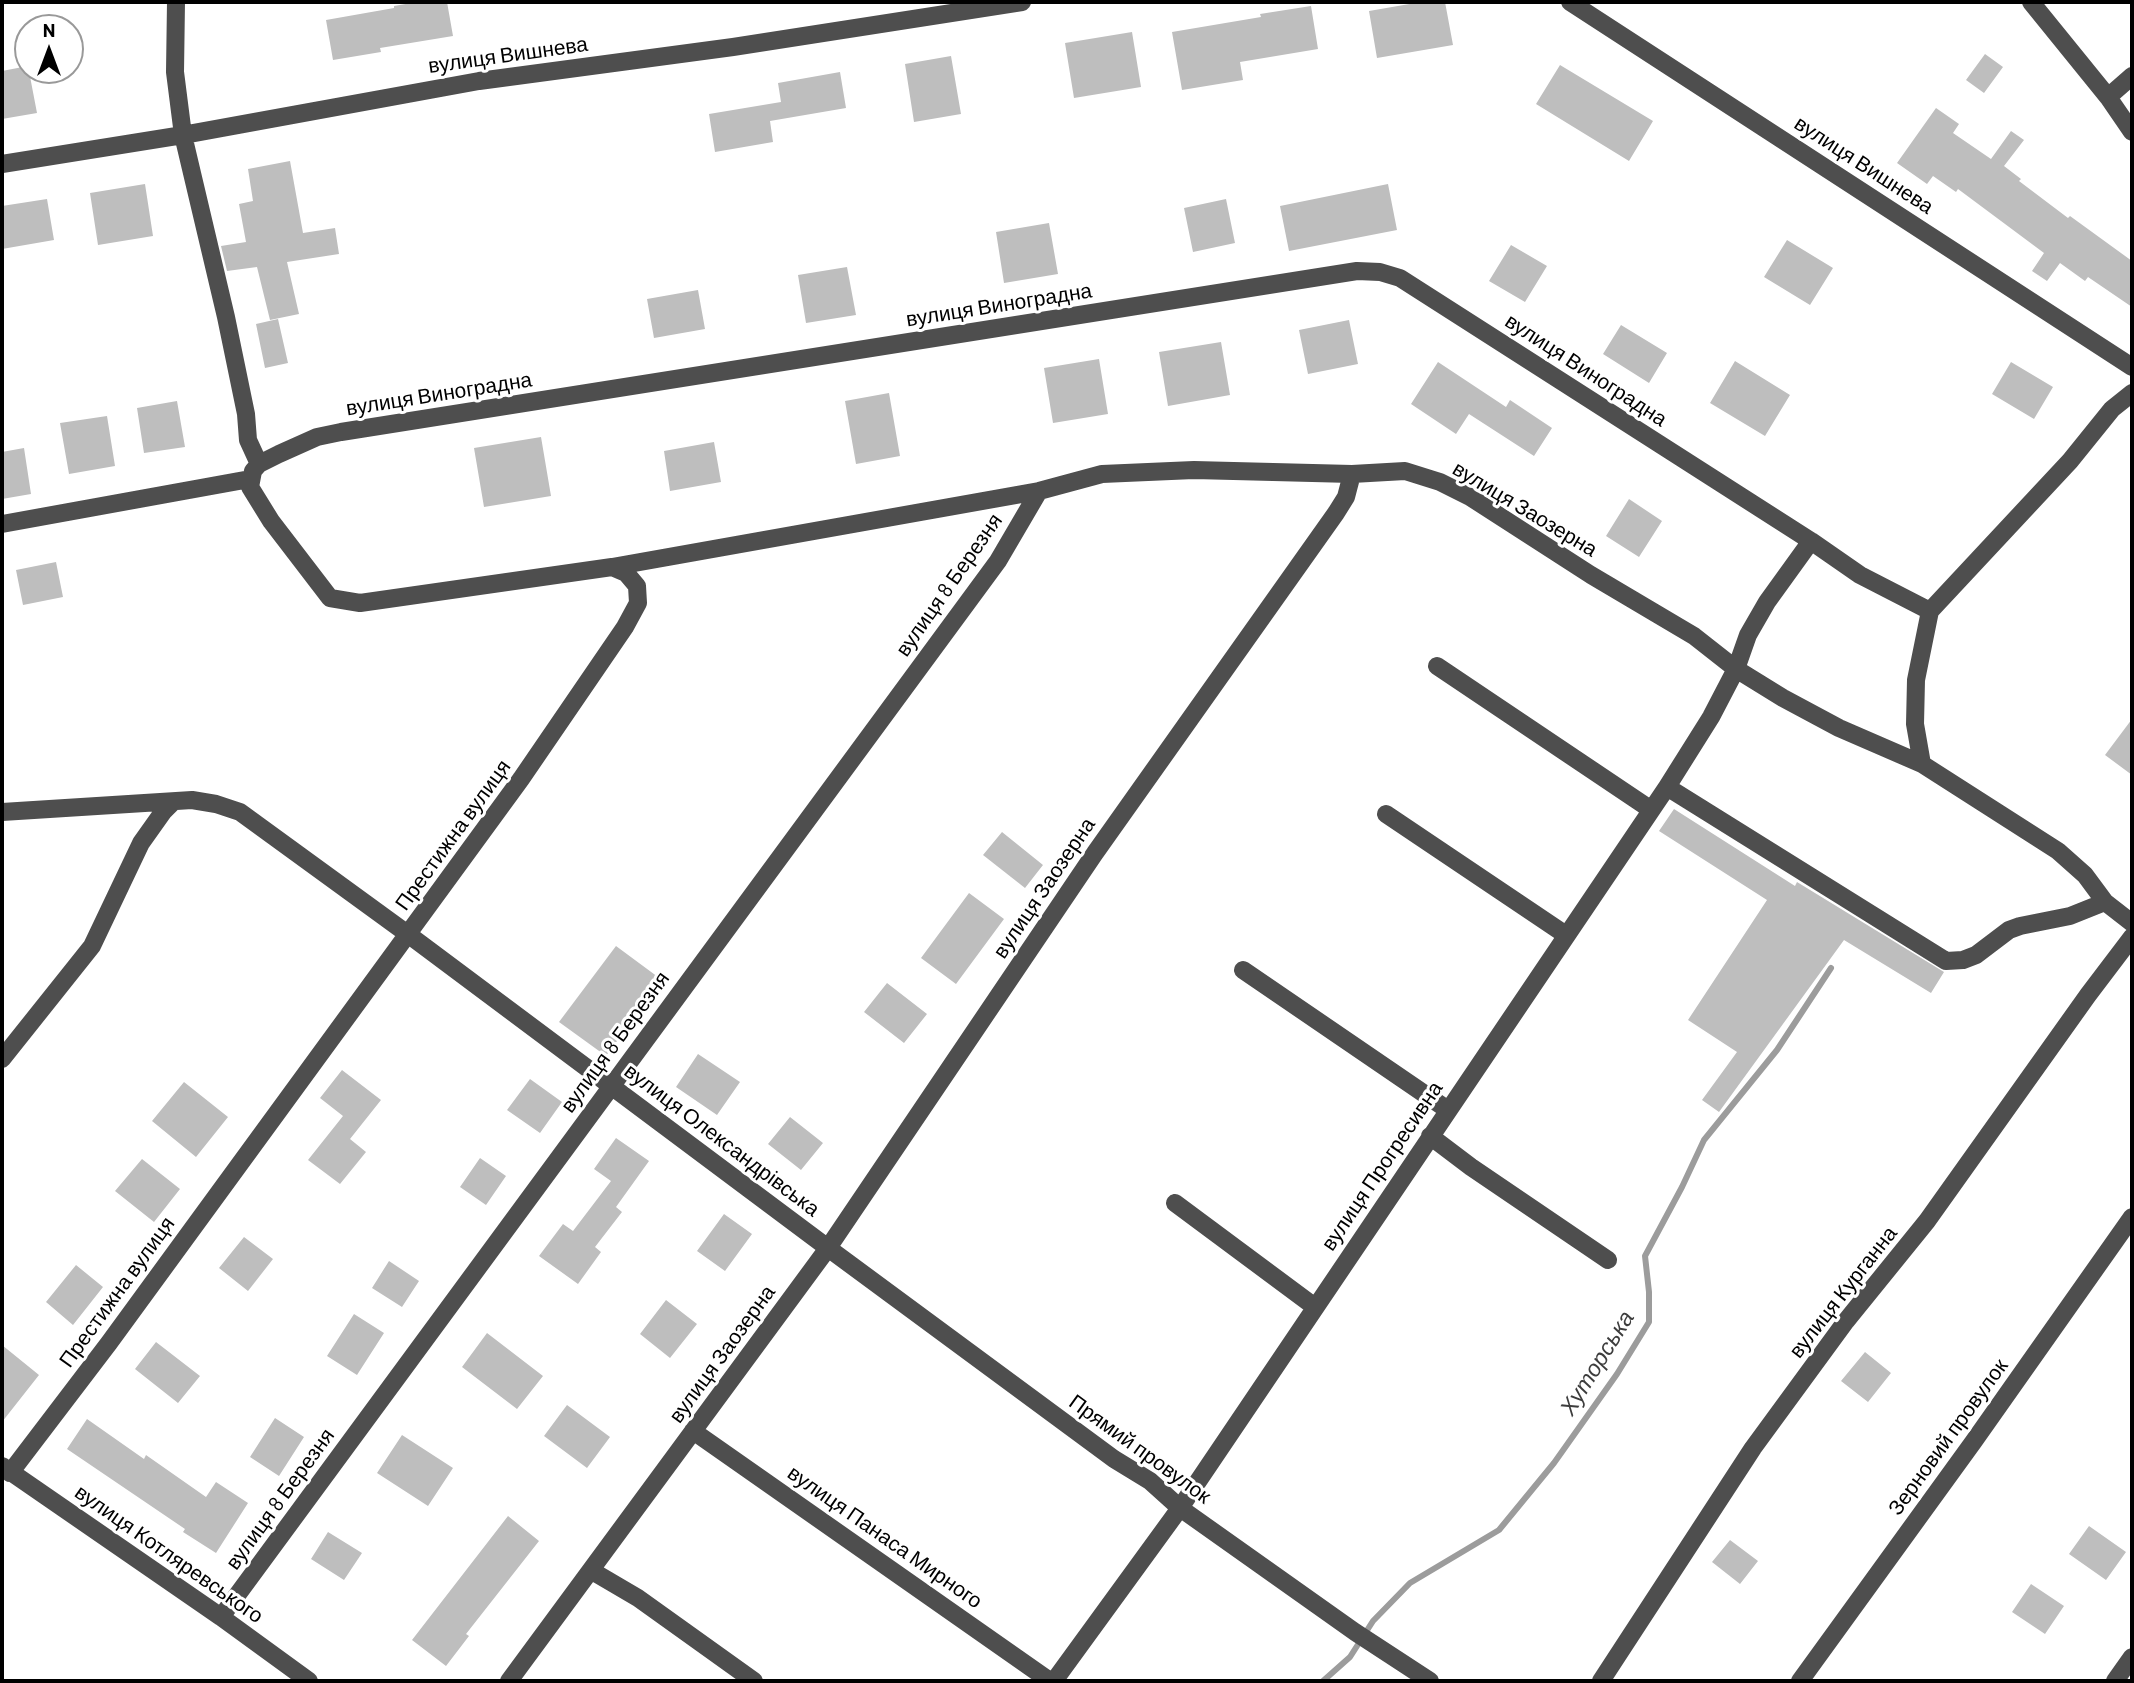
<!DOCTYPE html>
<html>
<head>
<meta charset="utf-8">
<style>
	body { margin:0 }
	#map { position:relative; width:2134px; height:1683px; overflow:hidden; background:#fff; font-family:Barlow,sans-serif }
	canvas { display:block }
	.frame { position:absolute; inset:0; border:4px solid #000; pointer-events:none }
	.north { position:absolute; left:14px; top:14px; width:70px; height:70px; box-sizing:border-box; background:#fff; border:2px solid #999; border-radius:50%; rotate:0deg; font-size:19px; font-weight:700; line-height:28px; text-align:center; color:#000 }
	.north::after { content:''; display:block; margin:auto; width:24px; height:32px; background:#000; clip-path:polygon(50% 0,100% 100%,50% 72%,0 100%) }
</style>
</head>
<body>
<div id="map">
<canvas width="2134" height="1683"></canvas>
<div class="frame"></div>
<div class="north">N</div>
</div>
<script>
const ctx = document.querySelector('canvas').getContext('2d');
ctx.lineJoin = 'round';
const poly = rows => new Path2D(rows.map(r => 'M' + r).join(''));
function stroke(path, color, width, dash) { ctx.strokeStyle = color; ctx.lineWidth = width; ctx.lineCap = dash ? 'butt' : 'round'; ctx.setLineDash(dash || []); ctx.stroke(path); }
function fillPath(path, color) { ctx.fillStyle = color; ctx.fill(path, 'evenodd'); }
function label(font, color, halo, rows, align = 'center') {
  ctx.font = font + ' Barlow,sans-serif'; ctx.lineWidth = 6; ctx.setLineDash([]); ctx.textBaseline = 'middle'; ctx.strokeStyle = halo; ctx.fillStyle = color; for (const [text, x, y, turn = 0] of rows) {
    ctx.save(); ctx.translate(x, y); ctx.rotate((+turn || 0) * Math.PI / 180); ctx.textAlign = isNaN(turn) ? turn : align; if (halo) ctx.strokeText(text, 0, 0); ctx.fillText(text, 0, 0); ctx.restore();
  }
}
stroke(poly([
	[1323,1681,1350,1657,1373,1621,1410,1583,1499,1530,1554,1463,1617,1374,1649,1322,1649,1292,1645,1256,1682,1187,1704,1140,1777,1050,1831,968]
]), '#9c9c9c', 6);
fillPath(poly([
	[417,2,447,2,453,36,380,48,381,52,333,60,326,20,394,8,394,6],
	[1421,2,1445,2,1453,45,1377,58,1369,11],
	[1311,6,1318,49,1240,62,1243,80,1182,90,1172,32,1261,17,1260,14],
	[1132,32,1141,87,1074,98,1065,43],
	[1985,54,2003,67,1984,93,1966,80],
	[951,56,961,114,914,122,905,64],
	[1560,65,1653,121,1629,161,1536,104],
	[28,66,37,113,2,119,2,71],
	[840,72,846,108,770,121,773,142,715,152,709,114,781,102,778,83],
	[1936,108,1959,124,1953,133,1991,159,2011,131,2024,140,2004,166,2021,179,2019,181,2068,218,2070,216,2132,261,2132,307,2088,277,2085,281,2060,263,2047,281,2032,271,2044,253,1958,189,1956,192,1933,176,1927,184,1897,163],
	[290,161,303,233,335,228,339,254,287,262,299,314,270,320,257,267,227,271,221,246,246,242,239,204,253,201,248,169],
	[145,184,153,236,98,245,90,193],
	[1388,184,1397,230,1289,251,1280,206],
	[47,199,54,240,2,249,2,206],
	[1226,199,1235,243,1193,252,1184,208],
	[1049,223,1058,274,1004,283,996,232],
	[1787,240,1833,268,1810,305,1764,277],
	[1511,245,1547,266,1525,302,1489,281],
	[847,267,856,315,806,323,798,275],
	[698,290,705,329,654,338,647,299],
	[278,319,288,363,265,368,256,324],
	[1349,320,1358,364,1308,374,1299,330],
	[1621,325,1667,353,1649,383,1603,354],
	[1221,342,1230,395,1168,406,1159,352],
	[1099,359,1108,414,1053,423,1044,368],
	[1735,361,1790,395,1765,436,1710,403],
	[1438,362,1506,407,1510,400,1552,428,1534,456,1469,414,1456,434,1411,404],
	[2011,362,2053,387,2034,419,1992,394],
	[889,393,900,456,856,464,845,401],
	[177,401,185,447,144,453,137,408],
	[107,416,115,466,69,474,60,423],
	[541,437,551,496,484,507,474,448],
	[714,442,721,482,670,491,664,451],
	[24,448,31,494,2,499,2,452],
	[1629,499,1662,521,1639,557,1606,536],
	[56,562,63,597,23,605,16,570],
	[2132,719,2132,775,2105,755],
	[1674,809,1795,886,1797,882,1944,972,1931,993,1844,940,1719,1112,1702,1100,1737,1052,1688,1020,1767,900,1659,831],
	[1002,832,1043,865,1025,888,983,855],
	[969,893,1004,919,956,984,921,958],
	[616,946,662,980,606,1056,559,1022],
	[887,983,927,1014,904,1043,864,1012],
	[698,1054,740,1082,717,1115,676,1087],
	[342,1070,381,1100,350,1139,366,1152,340,1184,308,1160,343,1116,320,1098],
	[530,1079,562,1102,540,1133,507,1110],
	[184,1082,228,1117,196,1157,152,1121],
	[790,1117,823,1143,801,1170,768,1144],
	[616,1138,649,1161,616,1207,622,1212,595,1247,601,1252,578,1284,539,1256,563,1224,573,1231,611,1181,594,1169],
	[480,1158,506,1176,486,1205,460,1187],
	[142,1159,180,1189,154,1222,115,1191],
	[724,1214,752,1234,725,1271,697,1251],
	[244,1237,273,1259,248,1291,219,1268],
	[389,1261,419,1281,402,1307,372,1288],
	[76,1265,103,1287,73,1325,46,1302],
	[666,1300,697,1324,670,1358,640,1334],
	[354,1314,384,1333,357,1375,327,1356],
	[487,1333,543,1376,517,1409,462,1367],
	[156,1342,200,1376,178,1403,135,1369],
	[2,1345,39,1375,2,1422],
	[1865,1352,1891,1373,1868,1402,1841,1381],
	[567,1405,610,1437,587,1468,544,1436],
	[275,1418,304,1437,279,1476,250,1457],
	[87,1419,144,1459,146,1455,206,1497,216,1482,248,1503,216,1553,183,1532,185,1529,67,1449],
	[402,1435,453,1468,428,1506,377,1473],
	[508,1516,539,1541,466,1634,469,1636,446,1666,412,1640],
	[2089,1526,2126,1552,2106,1580,2069,1554],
	[328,1532,362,1553,344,1580,311,1559],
	[1730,1540,1758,1561,1740,1584,1712,1562],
	[2031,1584,2064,1606,2045,1634,2012,1612]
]), '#bebebe');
stroke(poly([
	[176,2,175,72,183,135,226,317,246,414,248,440,259,464],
	[1570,2,2132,367],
	[2031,2,2108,97,2132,132],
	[2108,97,2132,76],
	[2,164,183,135,479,81,733,47,1022,2],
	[2,524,250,479],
	[612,567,1039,491,1102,474,1194,470,1352,474,1405,471,1440,482,1470,497,1591,575,1694,636,1736,669,1783,698,1839,728,1922,764,2058,851,2085,875,2105,902],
	[1930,611,2070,461,2112,409,2132,393],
	[1437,666,1650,809],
	[1922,764,1915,724,1916,680,1930,611],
	[1667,787,1946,961,1963,960,1976,955,2009,930,2020,926,2070,916,2105,902,2132,923],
	[2,812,192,800,216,804,240,812,409,935,828,1248,1114,1459,1150,1481,1180,1508,1355,1632,1430,1681],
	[1386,814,1566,935],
	[1243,970,1448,1110],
	[2,1059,92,946,141,843,163,812,173,802],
	[1430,1136,1471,1167,1608,1260],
	[1175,1203,1315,1307],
	[693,1431,1050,1681],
	[2,1466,221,1617,309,1681],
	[10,1473,109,1343,521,779,625,627,638,603,637,586,626,573,612,567,360,603,330,598,271,521,250,487,253,471,259,464,279,454,317,437,341,432,1357,271,1380,272,1400,278,1811,541,1860,575,1930,611],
	[592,1571,638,1598,754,1681],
	[221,1617,998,561,1039,491],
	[509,1681,828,1248,1095,853,1336,513,1346,497,1352,474],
	[1054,1681,1180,1508,1667,787,1711,717,1736,669,1748,635,1767,602,1811,541],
	[1601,1681,1753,1448,1846,1321,1927,1221,2088,995,2132,937],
	[1800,1681,1974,1441,2132,1217],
	[2115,1681,2132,1657]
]), '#4e4e4e', 18);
label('21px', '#000', '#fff', [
	["вулиця Вишнева",508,55,-8],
	["вулиця Вишнева",1864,165,33],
	["вулиця Виноградна",999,305,-9],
	["вулиця Виноградна",1586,370,33],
	["вулиця Виноградна",439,394,-9],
	["вулиця Заозерна",1525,509,31],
	["вулиця 8 Березня",949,585,-55],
	["Престижна вулиця",453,835,-54],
	["вулиця Заозерна",1044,888,-56],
	["вулиця 8 Березня",615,1042,-54],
	["вулиця Олександрівська",722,1140,37],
	["вулиця Прогресивна",1382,1166,-56],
	["Престижна вулиця",117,1292,-54],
	["вулиця Курганна",1843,1292,-52],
	["вулиця Заозерна",722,1354,-54],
	["Зерновий провулок",1948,1437,-54],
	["Прямий провулок",1140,1449,36],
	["вулиця 8 Березня",280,1499,-54],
	["вулиця Панаса Мирного",885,1537,35],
	["вулиця Котляревського",169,1554,35]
]);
label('italic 23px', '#3d3d3d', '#fff', [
	["Хуторська",1597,1363,-58]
]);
</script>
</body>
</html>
